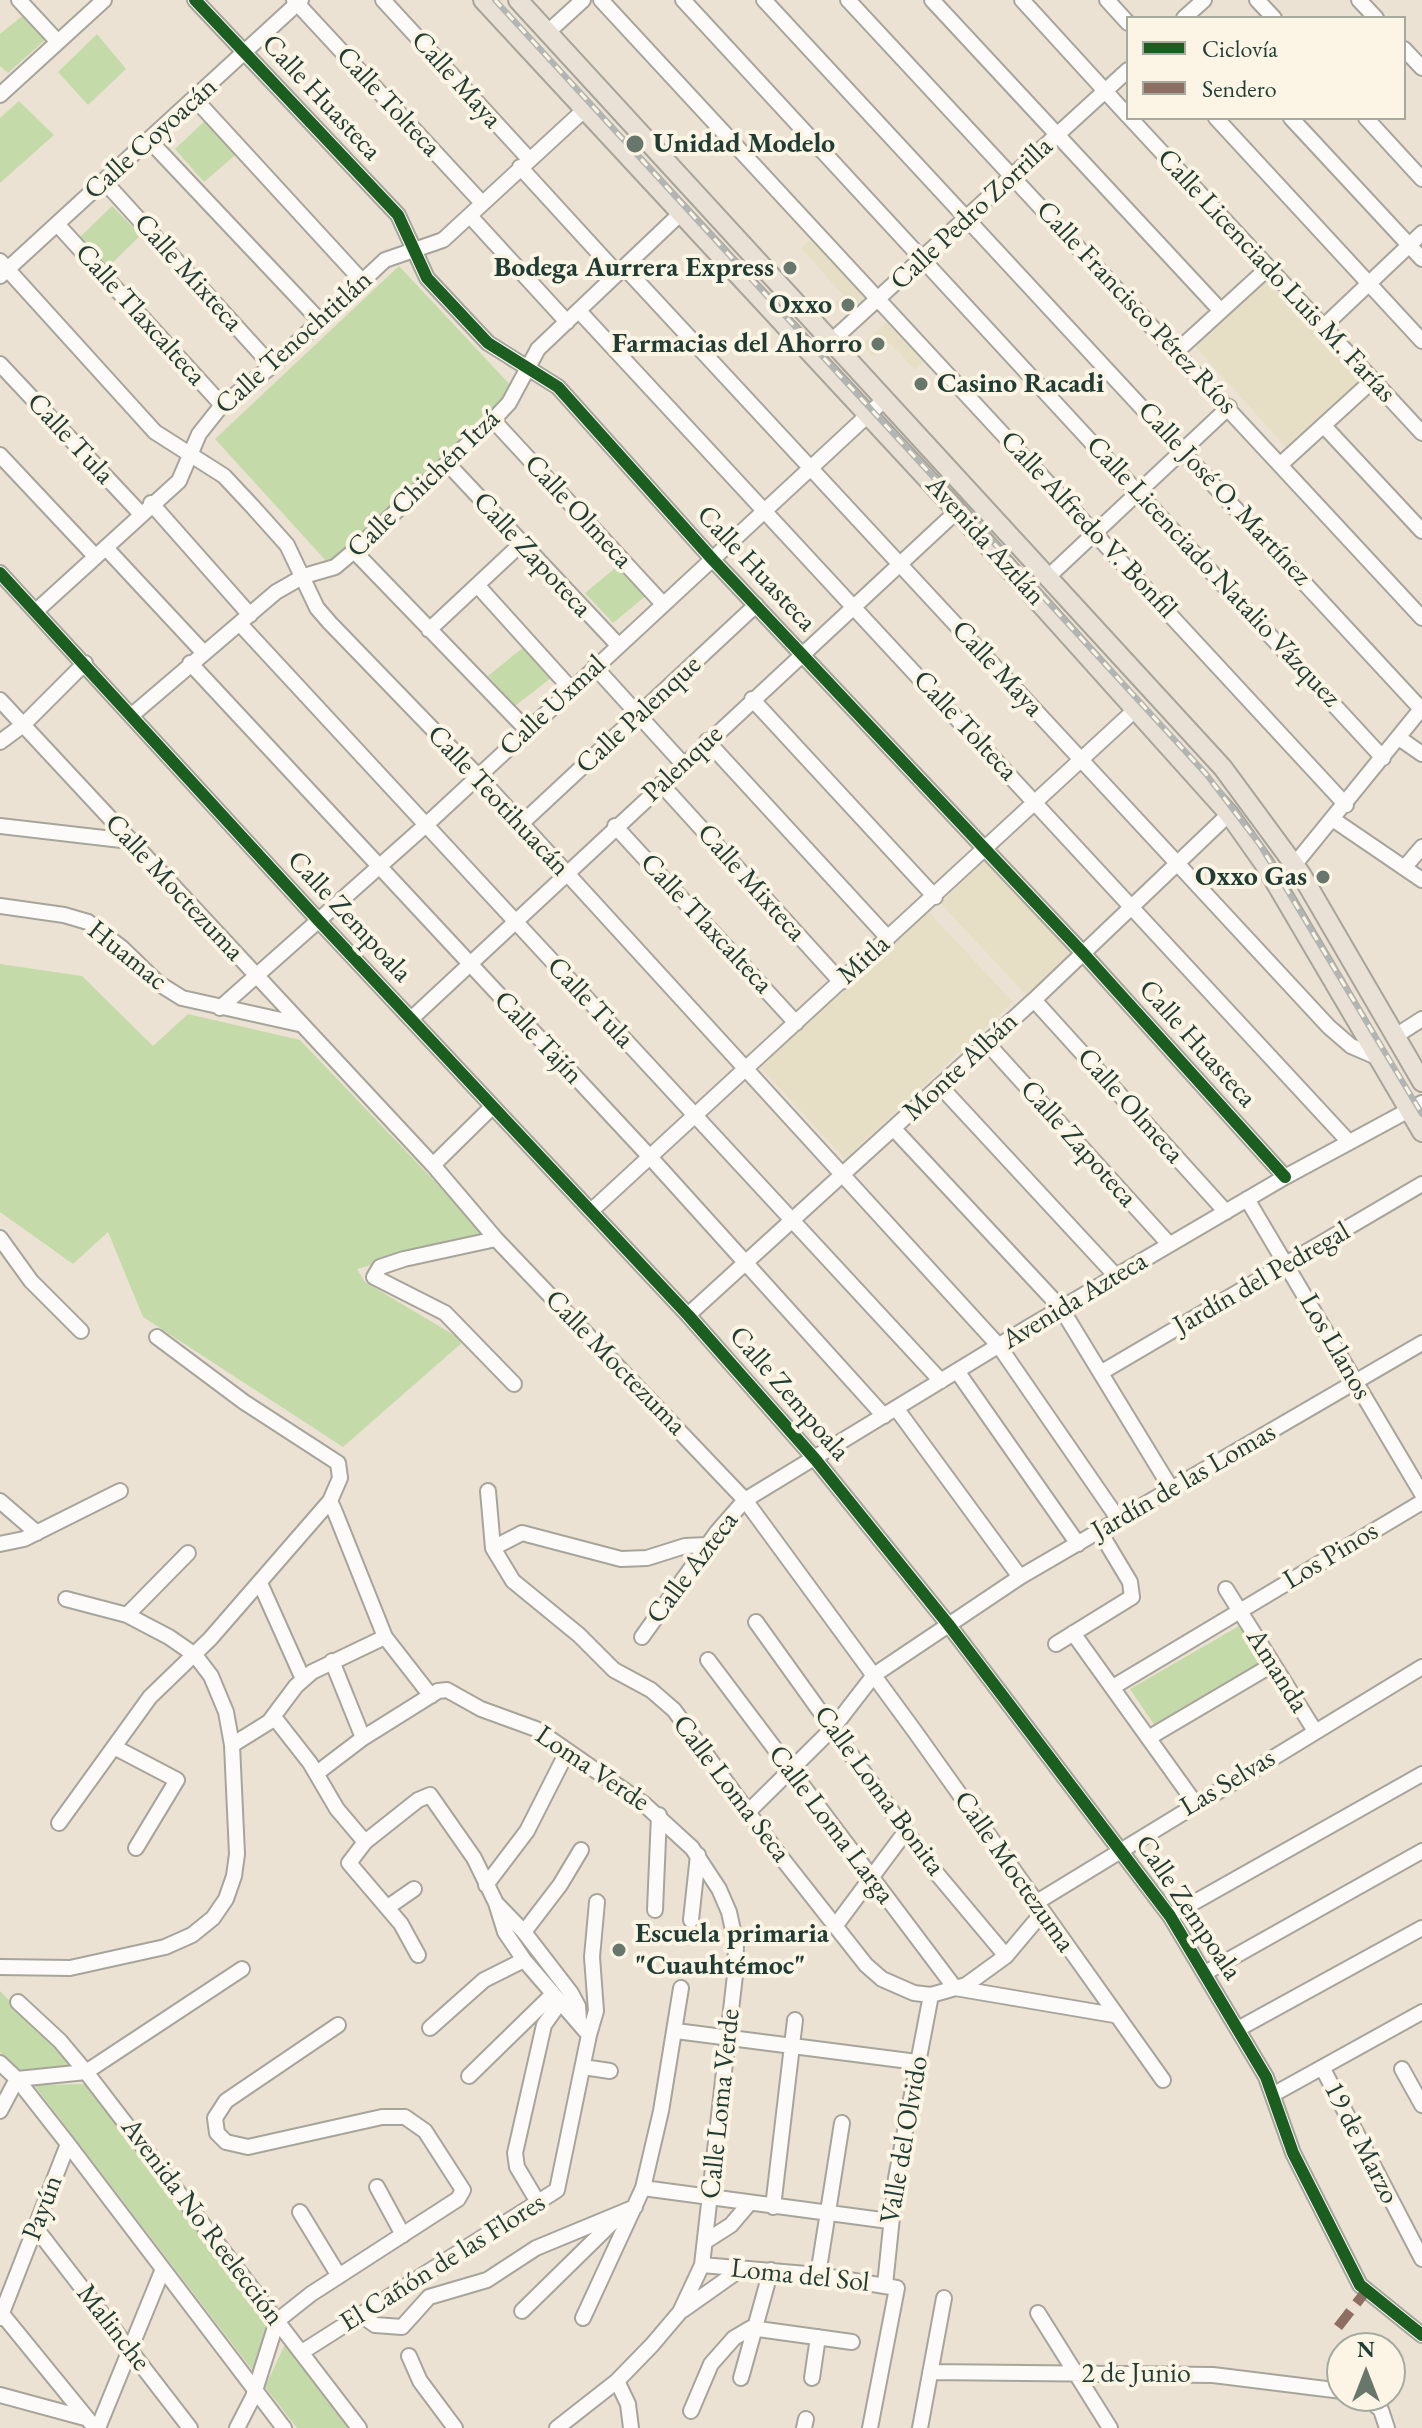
<!DOCTYPE html>
<html>
<head>
<meta charset="utf-8">
<style>
	body { margin:0 }
	#map { position:relative; width:1422px; height:2428px; overflow:hidden; background:#ece2d4; font-family:"EB Garamond",serif }
	canvas { display:block }
	.legend { position:absolute; left:1126px; top:16px; width:280px; height:104px; box-sizing:border-box; background:#fcf5e5; border:2px solid #a4ab9e; margin:0; padding:10px 14px; list-style:none; font-size:24px; color:#1f3d34 }
	.legend li { display:flex; align-items:center; gap:16px; height:40px }
	.legend b { width:40px; border:2px solid #a4ab9e }
	.north { position:absolute; left:1326px; top:2332px; width:80px; height:80px; box-sizing:border-box; background:#fcf5e5; border:2px solid #a4ab9e; border-radius:50%; rotate:0deg; font-size:22px; font-weight:700; line-height:32px; text-align:center; color:#1f3d34 }
	.north::after { content:''; display:block; margin:auto; width:28px; height:36px; background:#67776c; clip-path:polygon(50% 0,100% 100%,50% 72%,0 100%) }
</style>
</head>
<body>
<div id="map">
<canvas width="1422" height="2428"></canvas>
<ul class="legend">
<li><b style="height:10px;background:#1b5e20"></b>Ciclovía</li>
<li><b style="height:10px;background:#8d6e63"></b>Sendero</li>
</ul>
<div class="north">N</div>
</div>
<script>
const ctx = document.querySelector('canvas').getContext('2d');
ctx.lineJoin = 'round';
function fillPath(path, color) { ctx.fillStyle = color; ctx.fill(path, 'evenodd'); }
const poly = rows => new Path2D(rows.map(r => 'M' + r).join(''));
function stroke(path, color, width, dash) { ctx.strokeStyle = color; ctx.lineWidth = width; ctx.lineCap = dash ? 'butt' : 'round'; ctx.setLineDash(dash || []); ctx.stroke(path); }
function label(font, color, halo, rows, align = 'center') {
  ctx.font = font + ' "EB Garamond",serif'; ctx.lineWidth = 8; ctx.setLineDash([]); ctx.textBaseline = 'middle'; ctx.strokeStyle = halo; ctx.fillStyle = color; for (const [text, x, y, turn = 0] of rows) {
    ctx.save(); ctx.translate(x, y); ctx.rotate((+turn || 0) * Math.PI / 180); ctx.textAlign = isNaN(turn) ? turn : align; if (halo) ctx.strokeText(text, 0, 0); ctx.fillText(text, 0, 0); ctx.restore();
  }
}
fillPath(poly([
	[812,238,867,295,845,316,834,304,843,295,801,248],
	[1270,276,1367,378,1289,451,1195,346],
	[891,318,926,360,915,370,890,343,874,357,863,344],
	[986,859,1073,953,1028,997,940,903],
	[928,911,1013,1002,845,1159,759,1066]
]), '#e6dfc6');
fillPath(poly([
	[22,16,45,40,8,73,0,66,0,34],
	[97,34,126,69,88,105,58,72],
	[19,101,54,135,0,183,0,118],
	[209,117,240,151,204,182,175,149],
	[112,206,141,235,108,267,80,237],
	[399,266,514,389,328,563,215,439],
	[620,564,647,595,613,623,585,593],
	[525,646,551,678,515,706,488,676],
	[0,964,82,976,153,1046,188,1014,300,1040,485,1234,357,1269,365,1282,464,1341,343,1447,143,1317,108,1232,73,1264,0,1212],
	[1239,1626,1263,1661,1155,1726,1130,1689],
	[0,1991,76,2069,18,2070,0,2052],
	[91,2084,272,2323,253,2371,34,2085],
	[286,2342,351,2428,297,2428,265,2387]
]), '#c4dba9');
const minor = poly([
	[19,0,58,42],
	[195,0,398,215,427,278,488,343,558,387,713,560,1082,952,1285,1177],
	[294,0,482,203],
	[383,0,529,159],
	[601,0,1346,805],
	[683,0,1383,758],
	[764,0,1421,709],
	[848,0,1422,618],
	[932,0,1221,311],
	[1022,0,1128,116],
	[1107,0,1128,23],
	[1257,0,1274,18],
	[1359,0,1376,18],
	[1184,18,1204,0],
	[548,32,583,0],
	[1404,49,1422,68],
	[0,95,104,0],
	[195,99,363,282],
	[1130,118,1422,433],
	[1216,118,1422,341],
	[1291,118,1422,259],
	[1366,118,1422,179],
	[149,140,320,321],
	[520,167,617,273],
	[104,181,272,366],
	[470,216,567,322],
	[57,224,222,405],
	[0,261,155,432,224,476,253,507,287,545,317,608,330,623,478,776,999,1346,1119,1520],
	[625,268,1329,1027,1351,1046,1379,1058],
	[0,276,301,0],
	[579,311,1349,1142],
	[1324,326,1422,233],
	[1177,351,1268,268],
	[814,357,1128,70],
	[0,364,141,514],
	[493,420,663,604],
	[1324,426,1422,531],
	[0,455,94,555],
	[447,463,619,646],
	[1281,464,1373,380],
	[151,503,250,615],
	[106,548,203,652],
	[354,551,527,730],
	[0,573,320,922,688,1315,815,1459,948,1624,1170,1916,1266,2077,1293,2153,1360,2285,1422,2335],
	[1048,577,1229,407],
	[478,586,571,689],
	[36,611,179,481,199,434,222,405,272,366,385,260,443,240,583,111],
	[240,624,941,1381],
	[429,630,522,543],
	[190,663,650,1157,884,1416],
	[595,667,683,764],
	[752,699,935,897],
	[0,700,433,1165,496,1239,745,1500,916,1733,1163,2080],
	[132,715,276,592,304,576,335,567,354,551,493,420,509,403,538,349,680,214],
	[1399,738,1422,754],
	[707,741,888,938],
	[0,742,23,725,85,663],
	[661,784,841,982],
	[1334,820,1422,880],
	[521,824,756,605],
	[0,826,130,841],
	[615,826,796,1023],
	[1295,864,1422,708],
	[1404,868,1422,847],
	[0,906,64,915,88,922,122,948,158,983,182,998,299,1024],
	[1034,1000,1226,1212],
	[220,1008,427,824,884,400],
	[411,1019,957,511],
	[1394,1037,1422,1019],
	[987,1043,1169,1244],
	[940,1086,1116,1276],
	[894,1129,1061,1308,1172,1490],
	[433,1165,492,1107],
	[1247,1199,1422,1494],
	[591,1211,1136,709],
	[0,1238,31,1281,81,1331],
	[496,1239,404,1259,380,1267,374,1277,445,1313,514,1384],
	[688,1315,1034,1000,1229,814],
	[157,1337,244,1402,338,1463,340,1478,330,1501,335,1512,385,1637,431,1696],
	[957,1371,1078,1544],
	[1102,1372,1422,1184],
	[896,1408,1020,1577],
	[488,1491,493,1548,513,1581,579,1635,614,1670,651,1690,674,1710,777,1852,866,1965,882,1979,914,1993,931,1995,966,1985,1006,1956,1043,1912],
	[0,1501,37,1533],
	[0,1544,24,1539,120,1491],
	[493,1548,522,1533,621,1559,647,1558,685,1546,707,1545],
	[260,1583,303,1679],
	[1226,1589,1315,1731],
	[127,1615,188,1553],
	[756,1622,933,1869,1006,1956],
	[1073,1633,1195,1803],
	[642,1637,717,1532,745,1500,1029,1327,1285,1177,1422,1103],
	[1056,1644,1132,1597,1130,1582,1100,1532],
	[708,1660,955,1988,1114,2015],
	[332,1661,363,1738],
	[1113,1687,1422,1502],
	[274,1717,310,1763,337,1809,365,1842],
	[1150,1737,1272,1665],
	[232,1745,269,1722,296,1686,312,1672,385,1637],
	[114,1747,177,1780,136,1848],
	[317,1773,363,1738,438,1691,447,1690,481,1709,536,1729,644,1804,692,1848,719,1889,729,1912,736,1944,735,1975,702,2265,680,2312,652,2345,617,2381,557,2428],
	[748,1812,833,1728,874,1675,1020,1577,1422,1343],
	[59,1823,150,1697,210,1639,330,1501],
	[486,1885,527,1831,567,1752],
	[1037,1902,1422,1667],
	[388,1907,414,1889],
	[655,1910,659,1815],
	[1170,1916,1422,1774],
	[691,1920,698,1855],
	[836,1925,906,1831],
	[524,1932,560,1885,581,1850],
	[418,1955,401,1924,349,1863,365,1842,418,1800,430,1795,474,1858,496,1903,524,1932,571,1993,578,2006,579,2020],
	[0,1967,70,1968,165,1947,192,1935,213,1918,226,1899,234,1876,237,1854,232,1745,226,1712,211,1676,195,1655,169,1637,127,1615,66,1599],
	[1205,1973,1422,1851],
	[18,2002,60,2041,86,2072,242,1969],
	[430,2028,484,1980,524,1960],
	[1238,2029,1422,1928],
	[676,2031,917,2062],
	[589,2035,596,2011,592,1957,597,1902],
	[0,2063,17,2079,68,2144,284,2428],
	[583,2067,610,2071],
	[1323,2069,1422,2259],
	[1402,2069,1422,2105],
	[469,2076,552,1995],
	[17,2079,86,2072,359,2428],
	[1274,2094,1422,2012],
	[0,2111,17,2079],
	[377,2187,403,2235],
	[643,2188,889,2221],
	[539,2204,517,2167,515,2153,544,2025,559,2004],
	[773,2207,795,2020],
	[300,2212,339,2276],
	[35,2227,190,2428],
	[706,2241,731,2225,748,2205],
	[702,2265,818,2275,897,2288,870,2428],
	[818,2275,842,2123],
	[885,2285,896,2178,931,1995],
	[683,2310,741,2269],
	[522,2311,621,2214],
	[1038,2313,1110,2428],
	[2,2314,95,2428],
	[361,2315,375,2325,402,2327,429,2297,487,2280,536,2248,635,2207],
	[0,2318,68,2144],
	[583,2318,643,2188,661,2111,681,1988],
	[302,2352,557,2190,589,2035,524,1960,505,1932,496,1903],
	[409,2356,420,2381,455,2428],
	[930,2372,1213,2375,1342,2391],
	[741,2378,771,2270],
	[812,2378,818,2337],
	[617,2381,628,2404,631,2428],
	[0,2395,85,2418],
	[1365,2396,1381,2410,1387,2428],
	[691,2411,711,2364,734,2338,751,2328,852,2342],
	[98,2428,163,2269],
	[237,2428,253,2397,277,2321,311,2294,458,2199,463,2190,425,2131,405,2117,382,2117,248,2147,226,2142,217,2133,215,2118,226,2101,338,2025],
	[804,2428,806,2419],
	[920,2428,944,2298]
]);
const major = poly([
	[483,0,957,511,1229,814,1265,865,1422,1132],
	[518,0,1223,768,1301,874,1422,1082]
]);
stroke(minor, '#a7a49b', 18);
stroke(major, '#a7a49b', 22);
stroke(minor, '#fcfbf9', 14);
stroke(major, '#e9e1d5', 18);
const rail = poly([
	[495,0,1206,774,1260,845,1422,1114]
]);
stroke(rail, '#b3b5b2', 6);
stroke(rail, '#fcf5e5', 3, [9]);
stroke(poly([
	[1338,2327,1366,2291]
]), '#8d6e63', 10, [20, 10]);
stroke(poly([
	[195,0,398,215,427,278,488,343,558,387,713,560,1082,952,1285,1177],
	[0,573,320,922,688,1315,815,1459,948,1624,1170,1916,1266,2077,1293,2153,1360,2285,1422,2335]
]), '#1b5e20', 12);
for (const [x, y, r, color] of [
	[635,144,10,"#67776c"],
	[790,268,8,"#67776c"],
	[848,305,8,"#67776c"],
	[878,344,8,"#67776c"],
	[921,384,8,"#67776c"],
	[1323,877,8,"#67776c"],
	[619,1950,8,"#67776c"]
]) { const dot = new Path2D(); dot.arc(x, y, r, 0, 2 * Math.PI); ctx.fillStyle = color; ctx.fill(dot); stroke(dot, '#fcf5e5', 3); }
label('28px', '#1f3d34', '#fcf5e5', [
	["Calle Maya",456,80,48],
	["Calle Huasteca",321,98,47],
	["Calle Tolteca",388,102,47],
	["Calle Coyoacán",151,139,-42],
	["Calle Pedro Zorrilla",972,214,-43],
	["Calle Mixteca",188,273,48],
	["Calle Licenciado Luis M. Farías",1276,276,47],
	["Calle Francisco Pérez Ríos",1136,308,47],
	["Calle Tlaxcalteca",140,315,48],
	["Calle Tenochtitlán",294,343,-42],
	["Calle Tula",70,439,47],
	["Calle Chichén Itzá",424,484,-44],
	["Calle José O. Martínez",1224,494,47],
	["Calle Olmeca",578,512,47],
	["Calle Alfredo V. Bonfil",1088,525,47],
	["Avenida Aztlán",985,541,48],
	["Calle Zapoteca",532,555,47],
	["Calle Huasteca",756,569,47],
	["Calle Licenciado Natalio Vázquez",1213,572,47],
	["Calle Maya",997,669,47],
	["Calle Uxmal",553,706,-43],
	["Calle Palenque",639,715,-43],
	["Calle Tolteca",965,726,47],
	["Palenque",683,764,-43],
	["Calle Teotihuacán",498,801,47],
	["Calle Mixteca",751,883,48],
	["Calle Moctezuma",174,888,47],
	["Calle Zempoala",349,917,47],
	["Calle Tlaxcalteca",706,924,47],
	["Huamac",127,956,39],
	["Mitla",864,960,-42],
	["Calle Tula",590,1003,47],
	["Calle Tajín",538,1038,47],
	["Calle Huasteca",1197,1044,48],
	["Monte Albán",961,1067,-43],
	["Calle Olmeca",1130,1106,48],
	["Calle Zapoteca",1078,1144,48],
	["Jardín del Pedregal",1262,1279,-30],
	["Avenida Azteca",1075,1301,-31],
	["Los Llanos",1335,1347,60],
	["Calle Moctezuma",615,1363,46],
	["Calle Zempoala",789,1394,49],
	["Jardín de las Lomas",1184,1482,-30],
	["Los Pinos",1331,1556,-31],
	["Calle Azteca",693,1568,-53],
	["Amanda",1277,1671,58],
	["Loma Verde",592,1769,34],
	["Las Selvas",1228,1783,-31],
	["Calle Loma Seca",731,1789,53],
	["Calle Loma Bonita",879,1791,54],
	["Calle Loma Larga",831,1825,53],
	["Calle Moctezuma",1014,1872,55],
	["Calle Zempoala",1188,1908,56],
	["Calle Loma Verde",721,2104,-84],
	["Valle del Olvido",905,2140,-80],
	["19 de Marzo",1361,2143,63],
	["Payún",43,2208,-69],
	["Avenida No Reelección",202,2222,53],
	["El Cañón de las Flores",443,2263,-32],
	["Loma del Sol",800,2276,6],
	["Malinche",113,2328,52],
	["2 de Junio",1136,2374]
]);
label('bold 28px', '#1f3d34', '#fcf5e5', [
	["Unidad Modelo",653,144,"left"],
	["Bodega Aurrera Express",774,268],
	["Oxxo",832,305],
	["Farmacias del Ahorro",862,344],
	["Casino Racadi",937,384,"left"],
	["Oxxo Gas",1307,877],
	["Escuela primaria",635,1934,"left"],
	["\"Cuauhtémoc\"",635,1966,"left"]
], 'right');
</script>
</body>
</html>
